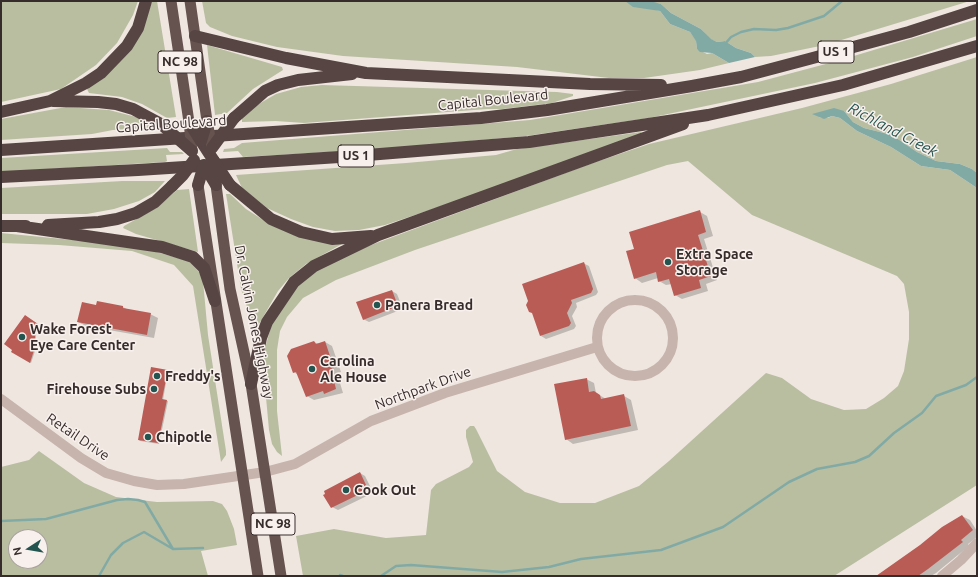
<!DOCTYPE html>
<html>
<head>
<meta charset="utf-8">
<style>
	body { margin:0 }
	#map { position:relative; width:978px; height:577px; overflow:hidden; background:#f0e6e0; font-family:Ubuntu,sans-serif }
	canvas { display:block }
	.frame { position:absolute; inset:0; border:2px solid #362c2b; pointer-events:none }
	.north { position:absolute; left:8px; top:529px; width:40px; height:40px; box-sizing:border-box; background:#f8f0ec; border:1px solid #aaa29f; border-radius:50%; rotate:258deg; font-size:11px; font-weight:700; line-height:16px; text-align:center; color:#362c2b }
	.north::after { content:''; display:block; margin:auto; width:14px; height:18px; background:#24544f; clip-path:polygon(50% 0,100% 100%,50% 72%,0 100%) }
</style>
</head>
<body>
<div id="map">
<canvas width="978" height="577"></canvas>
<div class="frame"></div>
<div class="north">N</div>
</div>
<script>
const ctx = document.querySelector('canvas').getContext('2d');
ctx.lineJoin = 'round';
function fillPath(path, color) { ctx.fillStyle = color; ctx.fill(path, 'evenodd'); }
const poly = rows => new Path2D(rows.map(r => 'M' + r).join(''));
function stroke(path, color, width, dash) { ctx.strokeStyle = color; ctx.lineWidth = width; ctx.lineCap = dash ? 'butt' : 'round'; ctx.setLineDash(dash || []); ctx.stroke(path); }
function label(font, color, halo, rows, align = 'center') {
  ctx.font = font + ' Ubuntu,sans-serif'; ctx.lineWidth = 3; ctx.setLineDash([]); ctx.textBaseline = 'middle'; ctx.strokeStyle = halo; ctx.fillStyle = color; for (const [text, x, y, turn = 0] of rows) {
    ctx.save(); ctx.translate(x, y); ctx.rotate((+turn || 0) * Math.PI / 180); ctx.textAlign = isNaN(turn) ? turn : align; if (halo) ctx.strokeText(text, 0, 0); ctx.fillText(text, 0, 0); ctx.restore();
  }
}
fillPath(poly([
	[1,1,138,1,133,15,117,43,96,65,61,89,1,102],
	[157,1,176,117,167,118,142,104,122,97,89,93,87,89,143,24,152,2],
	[202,1,625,1,660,11,670,24,690,32,696,40,697,49,707,54,712,53,729,63,700,70,644,78,609,78,517,67,343,56,277,47,232,36,210,27,206,23],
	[644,1,970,1,825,45,771,56,755,57,751,53,736,48,725,41,717,42,710,39,701,29,671,13,661,4],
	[977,19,977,36,913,57,815,83,649,118,526,136,382,149,243,157,238,151,223,152,224,149,234,148,242,143,530,120,758,82,837,61],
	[207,45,282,67,283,70,253,89,227,113,215,115],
	[977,57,977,173,972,169,960,164,936,161,917,152,892,135,864,128,853,122,844,111,819,118,828,118,832,116,840,118,857,131,891,147,921,166,950,170,977,188,977,485,834,576,303,576,296,536,334,529,386,538,426,535,431,490,436,484,469,467,473,462,466,437,466,430,470,426,474,426,476,429,497,471,525,492,560,503,595,503,639,486,669,461,766,373,782,378,811,399,844,410,866,409,884,398,898,386,904,371,909,339,909,312,904,284,897,276,752,215,688,161,667,165,415,250,336,280,303,298,287,317,280,331,277,350,277,411,282,456,277,452,272,444,269,430,263,365,265,348,274,316,301,282,319,268,363,248,587,165,649,144,802,108,891,84],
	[322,85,557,92,573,94,573,96,552,103,503,109,487,109,304,123,276,121,242,122,242,118,257,105,276,94,301,87],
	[66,107,109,110,144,119,155,128,113,130,92,134,1,140,1,119],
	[641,132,642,136,430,210,385,225,359,230,335,231,313,227,291,219,267,208,242,188,236,175,406,163,496,155,517,149],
	[167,148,170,152,182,152,184,154,166,155,167,161,165,162,1,172,1,158],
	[122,181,165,181,155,192,139,201,114,209,87,214,1,214,1,188],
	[189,189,198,252,136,234,123,228,124,226,156,208,177,190],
	[226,194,230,194,246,209,271,225,342,244,306,264,289,278,278,291,255,331,241,289],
	[1,233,135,246,189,261,199,272,203,281,208,335,226,451,226,455,221,462,193,286,174,265,132,251,59,245,1,243],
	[39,451,84,483,116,497,157,502,213,501,222,504,227,511,234,529,237,545,201,551,208,576,1,576,1,467,29,460],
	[16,537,40,537,40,561,16,561]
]), '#b9bea1');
fillPath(poly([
	[625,1,654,2,661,4,671,13,701,29,711,39,717,42,725,41,736,48,751,53,755,57,729,63,712,53,700,52,697,49,696,41,690,32,670,24,660,11,633,7],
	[834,108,844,111,853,122,864,128,892,135,917,152,936,161,960,164,972,169,977,173,977,188,950,170,921,166,891,147,857,131,840,118,832,116,824,119,812,114]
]), '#82aaa5');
fillPath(poly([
	[700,212,707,216,713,236,704,239,717,280,706,284,708,291,682,299,675,295,672,284,666,285,659,281,658,278,642,283,635,278,635,250],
	[583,263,589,266,598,292,596,295,576,303,577,307,572,316,576,326,574,329,546,339,541,336],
	[392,291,397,294,403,309,369,322,363,319],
	[97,306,123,307,130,311,150,314,158,318,154,338,86,326,78,322],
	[25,316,39,326,36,330,36,348,31,363,13,352],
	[314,342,319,344,325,342,332,346,341,372,337,373,343,393,314,400,307,396,298,375,294,372],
	[168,371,163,400,168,401,159,444,140,441,139,440],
	[586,379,594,383,596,393,606,399,624,396,631,400,638,430,573,444,566,439],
	[360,473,365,476,371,488,368,489,371,494,338,510,332,507],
	[962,516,970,520,977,531,977,537,968,544,969,546,936,573,931,576,878,576]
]), '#0003');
stroke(poly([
	[725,44,731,37,741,32,754,29,776,30,788,28,824,16,842,1],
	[1,521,46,519,117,500,128,499,138,500,145,502,173,549],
	[340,575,343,576],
	[99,576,111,555,123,543,144,532,173,549,203,548],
	[381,576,396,566,411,565,502,572,549,567,581,559,661,550,723,527,789,482,817,469,855,462,869,456,894,433,922,413,936,396,966,385,977,377]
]), '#82aaa5', 2.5);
fillPath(poly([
	[700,210,706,232,698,235,711,276,699,280,701,288,674,296,669,279,658,282,656,272,634,279,626,251,634,249,629,232],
	[584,262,593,289,591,293,571,300,572,303,567,313,571,323,569,326,540,336,532,313,529,312,526,305,528,301,522,284],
	[392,290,398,306,363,320,356,302],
	[97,301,123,306,123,308,151,313,147,335,77,322,82,302,96,305],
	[25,315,38,324,35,329,35,347,30,363,11,352,12,350,4,344],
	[314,341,316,344,325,341,334,368,331,369,336,389,324,394,323,391,306,397,296,372,293,373,287,356,291,349],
	[151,367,168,370,162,399,167,400,158,443,138,440],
	[587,378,589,392,594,391,600,395,601,399,624,394,631,426,565,440,554,384],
	[360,472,366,485,364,486,366,491,331,508,323,495,325,494,324,491],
	[962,515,973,530,961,540,963,542,928,569,918,576,876,576,920,545,942,527]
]), '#b95c55');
stroke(poly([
	'597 338a38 38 0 1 1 76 0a38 38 0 1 1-76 0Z',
	[265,472,295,464,371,421,445,393,597,347],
	[942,576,961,560,977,543]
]), '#c7b4ad', 10);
stroke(poly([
	[1,399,81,458,106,473,134,481,157,485,184,484,265,472]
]), '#c7b4ad', 10);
stroke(poly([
	[171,1,189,122],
	[190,1,207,121],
	[198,185,258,576],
	[216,185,230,289,251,384,281,576]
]), '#665350', 11);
stroke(poly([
	[195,36,286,58,366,73,590,84,661,85],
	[53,101,98,102,116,104,133,109,161,124],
	[1,112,50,101,86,83,101,73,127,46,138,28,146,1],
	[234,118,265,91,278,85,298,80,352,74],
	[214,136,481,118,547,110,692,86,741,77,809,59,909,32,977,10],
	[201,141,214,161],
	[1,150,185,138],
	[1,177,138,170,355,156,529,142,708,115,843,85,977,46],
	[230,185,271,219,301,232,332,239,371,236],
	[48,225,99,222,117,219,136,213,155,202,172,186],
	[1,226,26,226],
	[17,226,162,247,193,257,204,268,215,301],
	[251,384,261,338,267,322,294,282,314,266,378,235,683,124]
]), '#564543', 12);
stroke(poly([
	[207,121,212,148],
	[189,122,192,151]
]), '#665350', 11);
stroke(poly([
	[189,122,201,141],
	[161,124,192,151],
	[201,141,207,121],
	[212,148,234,118],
	[214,161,230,185],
	[204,165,216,185],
	[198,185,204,165],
	[172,186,183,175,194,160]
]), '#564543', 12);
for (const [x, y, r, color] of [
	[668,262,4,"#24544f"],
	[377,305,4,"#24544f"],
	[22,337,4,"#24544f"],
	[312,369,4,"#24544f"],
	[157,376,4,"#24544f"],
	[154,389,4,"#24544f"],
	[148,437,4,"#24544f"],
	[346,490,4,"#24544f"]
]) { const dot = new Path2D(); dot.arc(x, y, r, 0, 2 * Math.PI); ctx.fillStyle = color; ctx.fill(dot); stroke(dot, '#f8f0ec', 1.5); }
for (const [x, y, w] of [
	[836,52,36],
	[180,62,44],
	[356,156,36],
	[273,524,44]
]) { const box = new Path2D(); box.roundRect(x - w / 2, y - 11, w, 22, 3); ctx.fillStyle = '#f8f0ec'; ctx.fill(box); stroke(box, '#362c2b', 1); }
label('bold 13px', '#362c2b', null, [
	["US 1",836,52],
	["NC 98",180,62],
	["US 1",356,156],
	["NC 98",273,524]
]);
label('14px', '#362c2b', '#f8f0ec', [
	["Capital Boulevard",493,100,-6],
	["Capital Boulevard",171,124,-4],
	["Dr. Calvin Jones Highway",254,322,79],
	["Northpark Drive",423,388,-20],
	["Retail Drive",78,437,34]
]);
label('bold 14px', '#362c2b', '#f8f0ec', [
	["Extra Space",676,254],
	["Storage",676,270],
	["Panera Bread",385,305],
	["Wake Forest",30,329],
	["Eye Care Center",30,345],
	["Carolina",320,361],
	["Ale House",320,377],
	["Freddy's",165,376],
	["Firehouse Subs",146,389,"right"],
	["Chipotle",156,437],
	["Cook Out",354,490]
], 'left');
label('italic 15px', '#24544f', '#f8f0ec', [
	["Richland Creek",893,130,28]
]);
</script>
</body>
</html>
